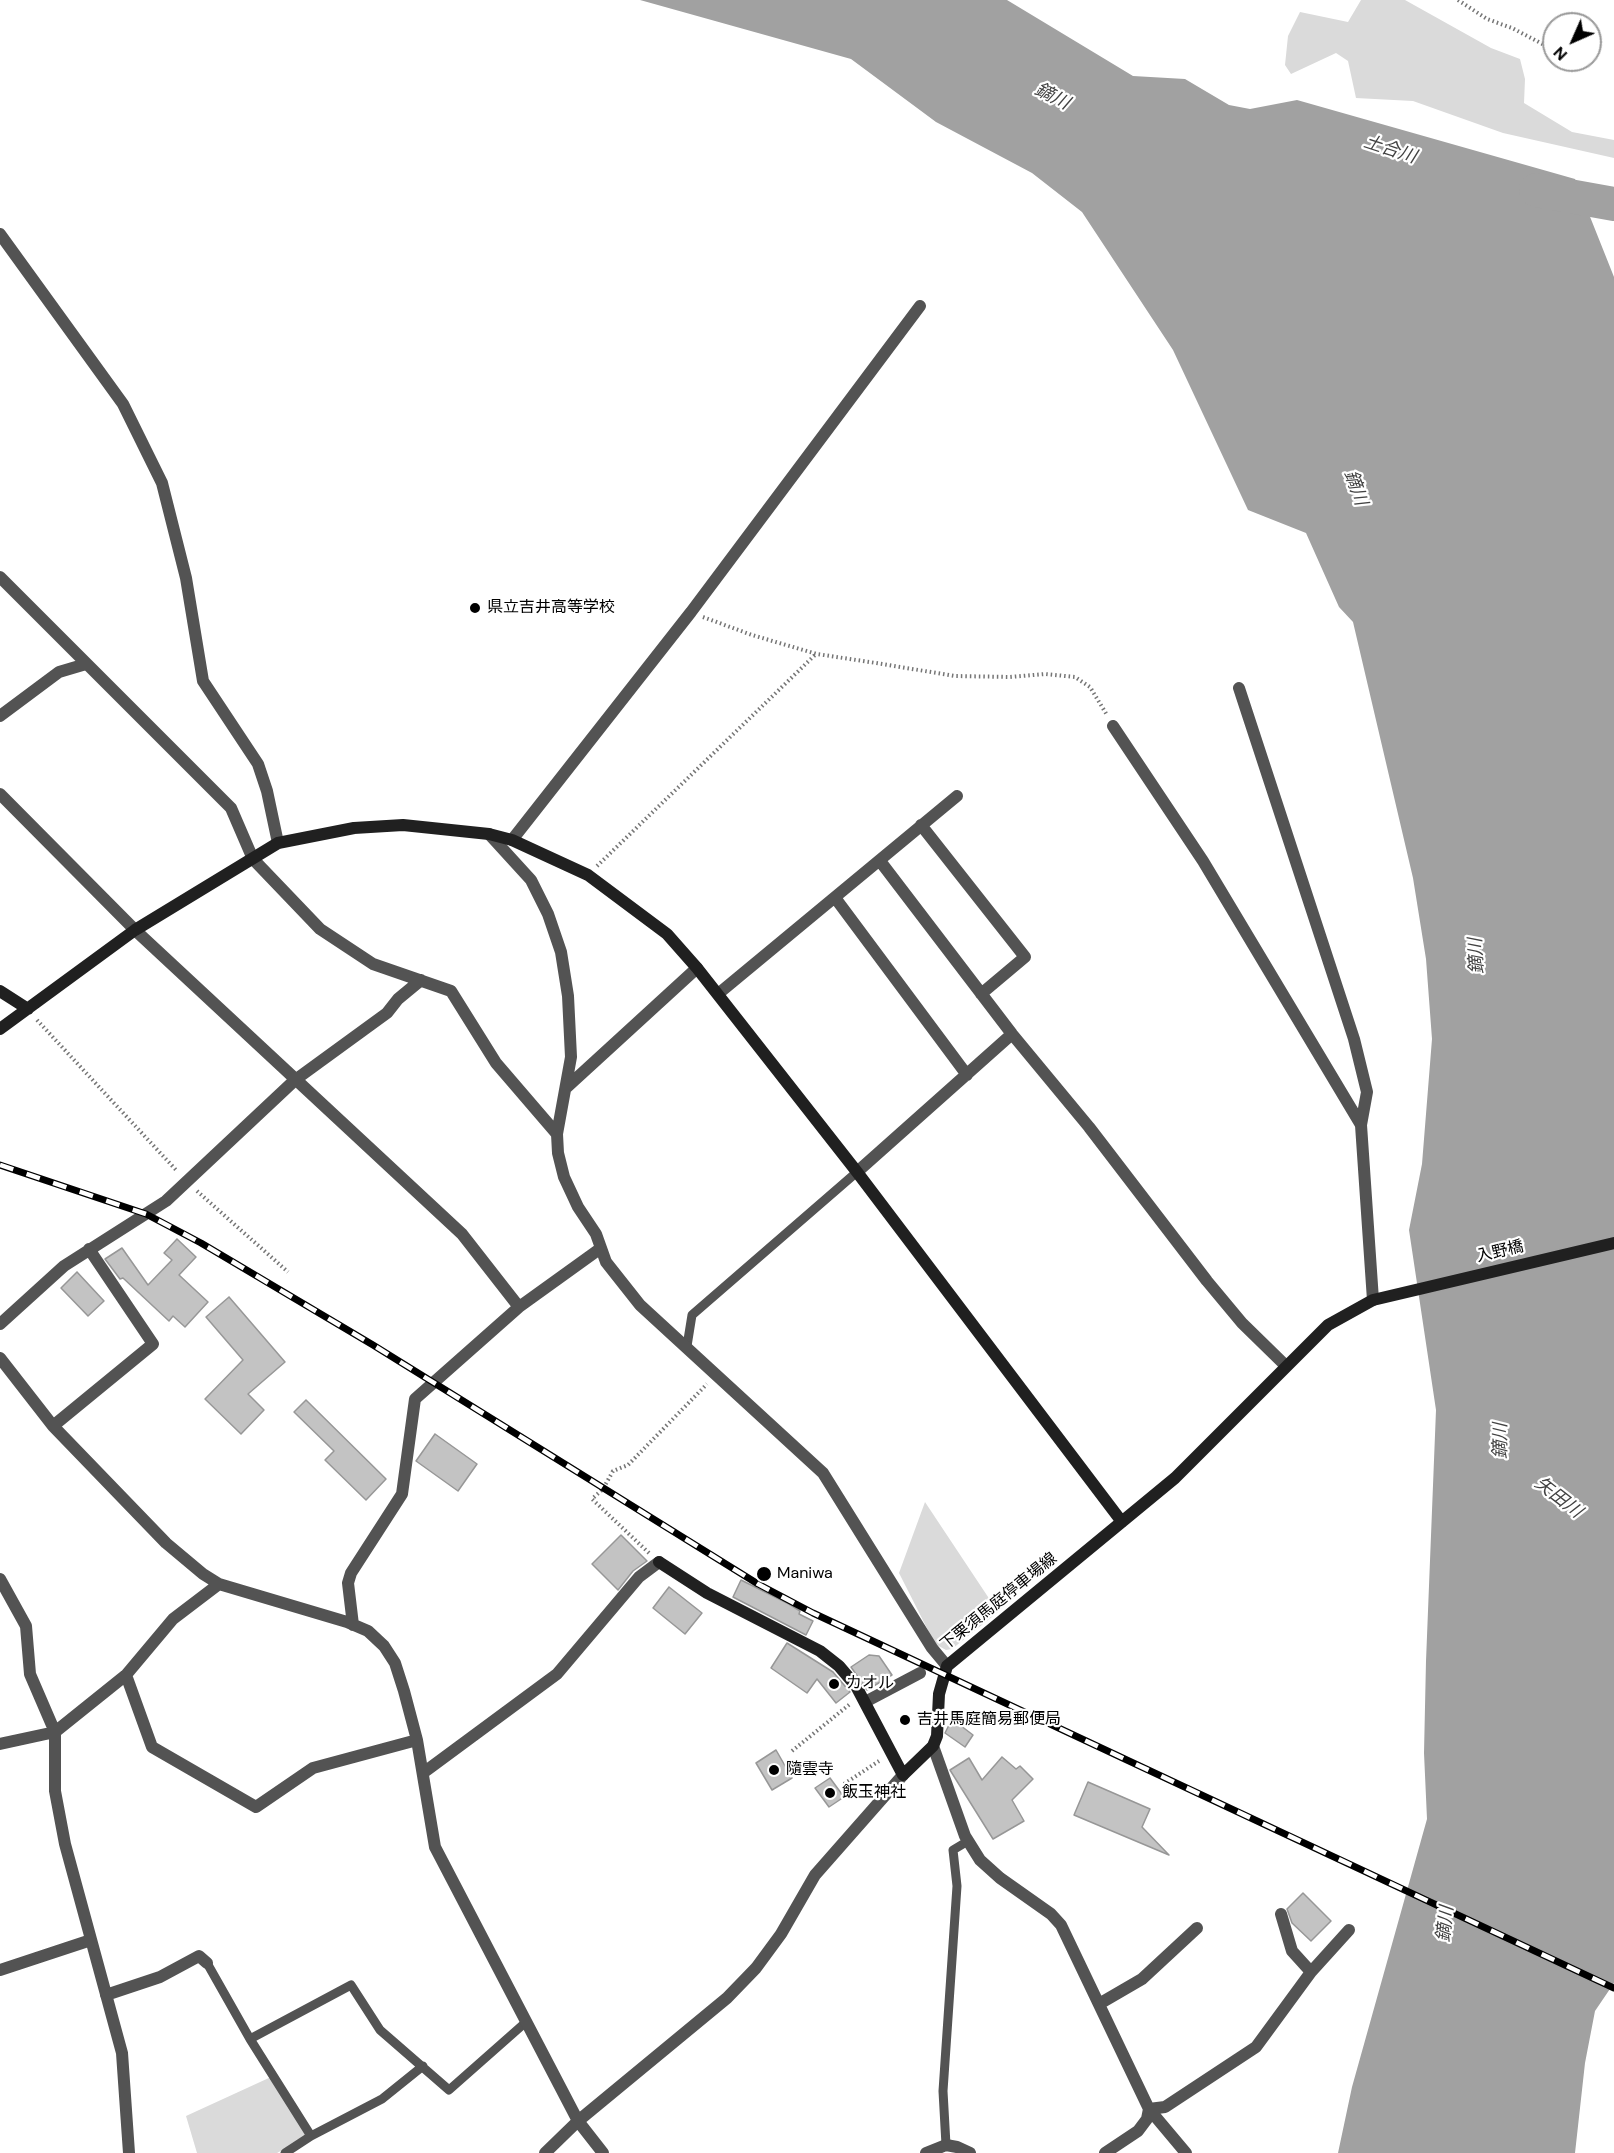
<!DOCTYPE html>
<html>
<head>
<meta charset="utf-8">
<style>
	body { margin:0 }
	#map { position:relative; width:1614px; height:2153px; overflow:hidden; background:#fff; font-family:"DM Sans",sans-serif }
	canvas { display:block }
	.north { position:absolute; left:1542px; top:12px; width:60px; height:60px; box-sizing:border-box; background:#fff; border:2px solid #999; border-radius:50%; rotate:225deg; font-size:16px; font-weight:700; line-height:24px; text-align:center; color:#000 }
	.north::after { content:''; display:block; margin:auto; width:21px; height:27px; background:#000; clip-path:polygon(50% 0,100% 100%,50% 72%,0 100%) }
</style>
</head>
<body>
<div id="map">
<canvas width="1614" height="2153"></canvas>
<div class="north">N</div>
</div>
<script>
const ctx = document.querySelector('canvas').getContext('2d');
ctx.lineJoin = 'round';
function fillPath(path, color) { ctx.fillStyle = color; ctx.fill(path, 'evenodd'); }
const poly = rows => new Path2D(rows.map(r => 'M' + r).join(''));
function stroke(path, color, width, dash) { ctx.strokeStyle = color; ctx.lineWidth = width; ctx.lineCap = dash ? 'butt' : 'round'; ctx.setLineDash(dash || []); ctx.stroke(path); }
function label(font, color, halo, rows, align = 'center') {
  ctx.font = font + ' "DM Sans","Noto Sans JP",sans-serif'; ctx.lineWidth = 4.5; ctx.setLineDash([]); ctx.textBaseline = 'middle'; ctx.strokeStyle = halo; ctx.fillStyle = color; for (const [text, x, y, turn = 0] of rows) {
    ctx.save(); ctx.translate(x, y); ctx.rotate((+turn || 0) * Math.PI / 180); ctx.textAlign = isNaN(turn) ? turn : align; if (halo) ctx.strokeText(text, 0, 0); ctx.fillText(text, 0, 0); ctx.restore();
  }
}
fillPath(poly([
	[1361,0,1405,0,1491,48,1520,59,1525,79,1524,103,1572,132,1614,140,1614,158,1503,133,1413,101,1356,98,1348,61,1336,53,1291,74,1285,65,1288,36,1300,12,1348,22],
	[925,1502,998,1612,952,1649,946,1650,935,1644,899,1573],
	[271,2077,307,2136,277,2153,197,2153,186,2116]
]), '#dadada');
fillPath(poly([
	[640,0,1007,0,1133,76,1185,79,1229,105,1250,109,1297,100,1575,179,1614,277,1614,1983,1595,2011,1585,2063,1575,2153,1338,2153,1352,2087,1427,1819,1424,1753,1426,1661,1436,1410,1409,1230,1422,1164,1432,1039,1426,959,1413,878,1353,622,1339,607,1306,533,1248,510,1173,350,1082,212,1032,173,936,122,851,59]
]), '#a1a1a1');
stroke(poly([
	[1536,190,1614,204]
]), '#a1a1a1', 34);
const building = poly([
	[177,1239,196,1257,179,1275,208,1302,185,1327,173,1316,169,1321,123,1278,120,1279,105,1259,122,1248,148,1285,172,1260,164,1253,177,1239],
	[77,1272,104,1301,88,1316,61,1288,77,1272],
	[229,1297,285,1362,248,1394,264,1410,241,1434,205,1399,243,1360,206,1317,229,1297],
	[306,1400,386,1479,366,1500,325,1460,334,1451,294,1412,306,1400],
	[435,1434,477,1464,458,1491,416,1461,435,1434],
	[621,1535,647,1561,633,1571,618,1590,592,1564,621,1535],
	[741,1580,789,1604,800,1611,799,1614,813,1621,806,1635,733,1597,741,1580],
	[669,1587,702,1613,685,1634,653,1608,669,1587],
	[787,1643,833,1672,850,1692,836,1703,817,1679,807,1693,771,1668,787,1643],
	[869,1655,879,1656,892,1675,867,1690,851,1667,869,1655],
	[952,1719,973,1735,965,1747,945,1733,952,1719],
	[776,1750,792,1778,772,1790,756,1763,776,1750],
	[1002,1757,1016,1769,1020,1766,1033,1779,1012,1800,1024,1821,993,1839,950,1770,969,1758,982,1780,1002,1757],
	[830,1778,844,1797,829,1807,815,1788,830,1778],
	[1088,1782,1150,1809,1142,1827,1169,1855,1074,1815,1088,1782],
	[1303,1893,1331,1921,1311,1941,1292,1923,1287,1909,1303,1893]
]);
fillPath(building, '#c3c3c3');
stroke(building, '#979797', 1.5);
stroke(poly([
	[1458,0,1487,19,1512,28,1554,50],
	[1573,60,1578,63],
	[703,617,752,635,817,654,876,663,955,676,1010,677,1045,674,1075,677,1090,687,1107,715],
	[597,866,816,654],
	[37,1020,177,1171],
	[197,1191,288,1272],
	[649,1553,592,1499,603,1489,613,1471,628,1465,707,1384],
	[792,1751,850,1704],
	[844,1784,879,1761]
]), '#757575', 4, [1.5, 3]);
stroke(poly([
	[687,1346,692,1315,857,1172],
	[207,1963,250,2039,311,2136,285,2153],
	[250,2039,351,1985,380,2030,449,2090,526,2022],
	[311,2136,382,2099,423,2066],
	[946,2145,943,2091,957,1886,953,1850,968,1841]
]), '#535353', 9);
stroke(poly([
	[0,234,123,404,162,483,186,578,203,681,258,764,267,791,278,843],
	[0,577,231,808,253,859,320,929,373,964,451,991,496,1063,557,1134],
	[1239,688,1354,1039,1367,1092,1361,1125],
	[0,716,59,672,86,664],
	[1113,726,1203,861,1361,1125,1373,1300],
	[0,794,135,930,462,1234,519,1307],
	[921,825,1025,957,981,994],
	[489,834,531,880,548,914,561,952,568,996,571,1057,557,1134,558,1153,564,1177,578,1207,596,1234,606,1262,640,1305,823,1473,932,1648,947,1666],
	[512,840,691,612,920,306],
	[880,861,1012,1034,1089,1127,1207,1281,1242,1323,1286,1366],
	[836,899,967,1075],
	[718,994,957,796],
	[567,1087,697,968],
	[857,1172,1012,1034],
	[0,1324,64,1266,166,1201,295,1080,387,1013,398,999,421,980],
	[0,1358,53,1426,166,1543,203,1574,219,1584,347,1622,368,1631,384,1646,395,1663,404,1691,417,1740,435,1847,578,2121,603,2153],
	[53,1426,153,1344,89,1249],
	[0,1579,26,1626,30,1674,55,1732,55,1791,65,1844,122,2053,129,2153],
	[353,1625,348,1583,351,1573,402,1494,415,1399,519,1307,601,1248],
	[126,1675,152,1747,256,1807,313,1768,417,1740],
	[865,1702,920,1673],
	[0,1744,55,1732,126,1675,173,1619,219,1584],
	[933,1746,965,1836,980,1860,1000,1878,1051,1914,1061,1925,1149,2109,1147,2119,1138,2131,1105,2153],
	[423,1773,557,1674,639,1577,659,1562],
	[1281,1914,1292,1951,1311,1972],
	[0,1970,91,1940],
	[106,1995,160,1977,199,1956,207,1963],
	[1099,2004,1142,1979,1197,1928],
	[1149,2109,1165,2107,1256,2047,1311,1972,1349,1930],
	[1149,2109,1186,2153],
	[545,2153,578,2121,727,1998,756,1968,781,1934,815,1875,903,1775],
	[926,2153,946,2145,957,2147,970,2153]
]), '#535353', 12);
stroke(poly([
	[0,991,28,1009],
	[0,1029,135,930,278,843,354,828,403,825,489,834,512,840,588,875,667,934,697,968,857,1172,1122,1522],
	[659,1562,707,1593,820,1651,839,1666,856,1686,903,1775,933,1746,937,1736,939,1694,947,1666,1175,1478,1328,1325,1373,1300,1614,1243]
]), '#202020', 12);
const rail = poly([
	[0,1165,146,1214,201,1243,373,1345,758,1584,813,1613,1614,1988]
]);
stroke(rail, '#000', 7);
stroke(rail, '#fff', 4.5, [14]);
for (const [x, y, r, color] of [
	[475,608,6,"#000"],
	[764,1574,8,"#000"],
	[834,1684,6,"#000"],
	[905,1720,6,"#000"],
	[774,1770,6,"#000"],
	[830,1793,6,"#000"]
]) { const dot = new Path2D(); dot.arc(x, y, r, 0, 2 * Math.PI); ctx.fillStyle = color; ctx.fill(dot); stroke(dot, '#fff', 2); }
label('16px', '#000', '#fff', [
	["県立吉井高等学校",487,608],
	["Maniwa",777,1574],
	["カオル",846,1684],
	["吉井馬庭簡易郵便局",917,1720],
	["隨雲寺",786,1770],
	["飯玉神社",842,1793]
], 'left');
label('16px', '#000', '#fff', [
	["入野橋",1500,1252,-13],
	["下栗須馬庭停車場線",999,1602,-39]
]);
label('italic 18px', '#424242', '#fff', [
	["鏑川",1052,97,27],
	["土合川",1390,150,18],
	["鏑川",1355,488,70],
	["鏑川",1477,956,-93],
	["鏑川",1501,1441,-90],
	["矢田川",1558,1498,38],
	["鏑川",1446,1924,-84]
]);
</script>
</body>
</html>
